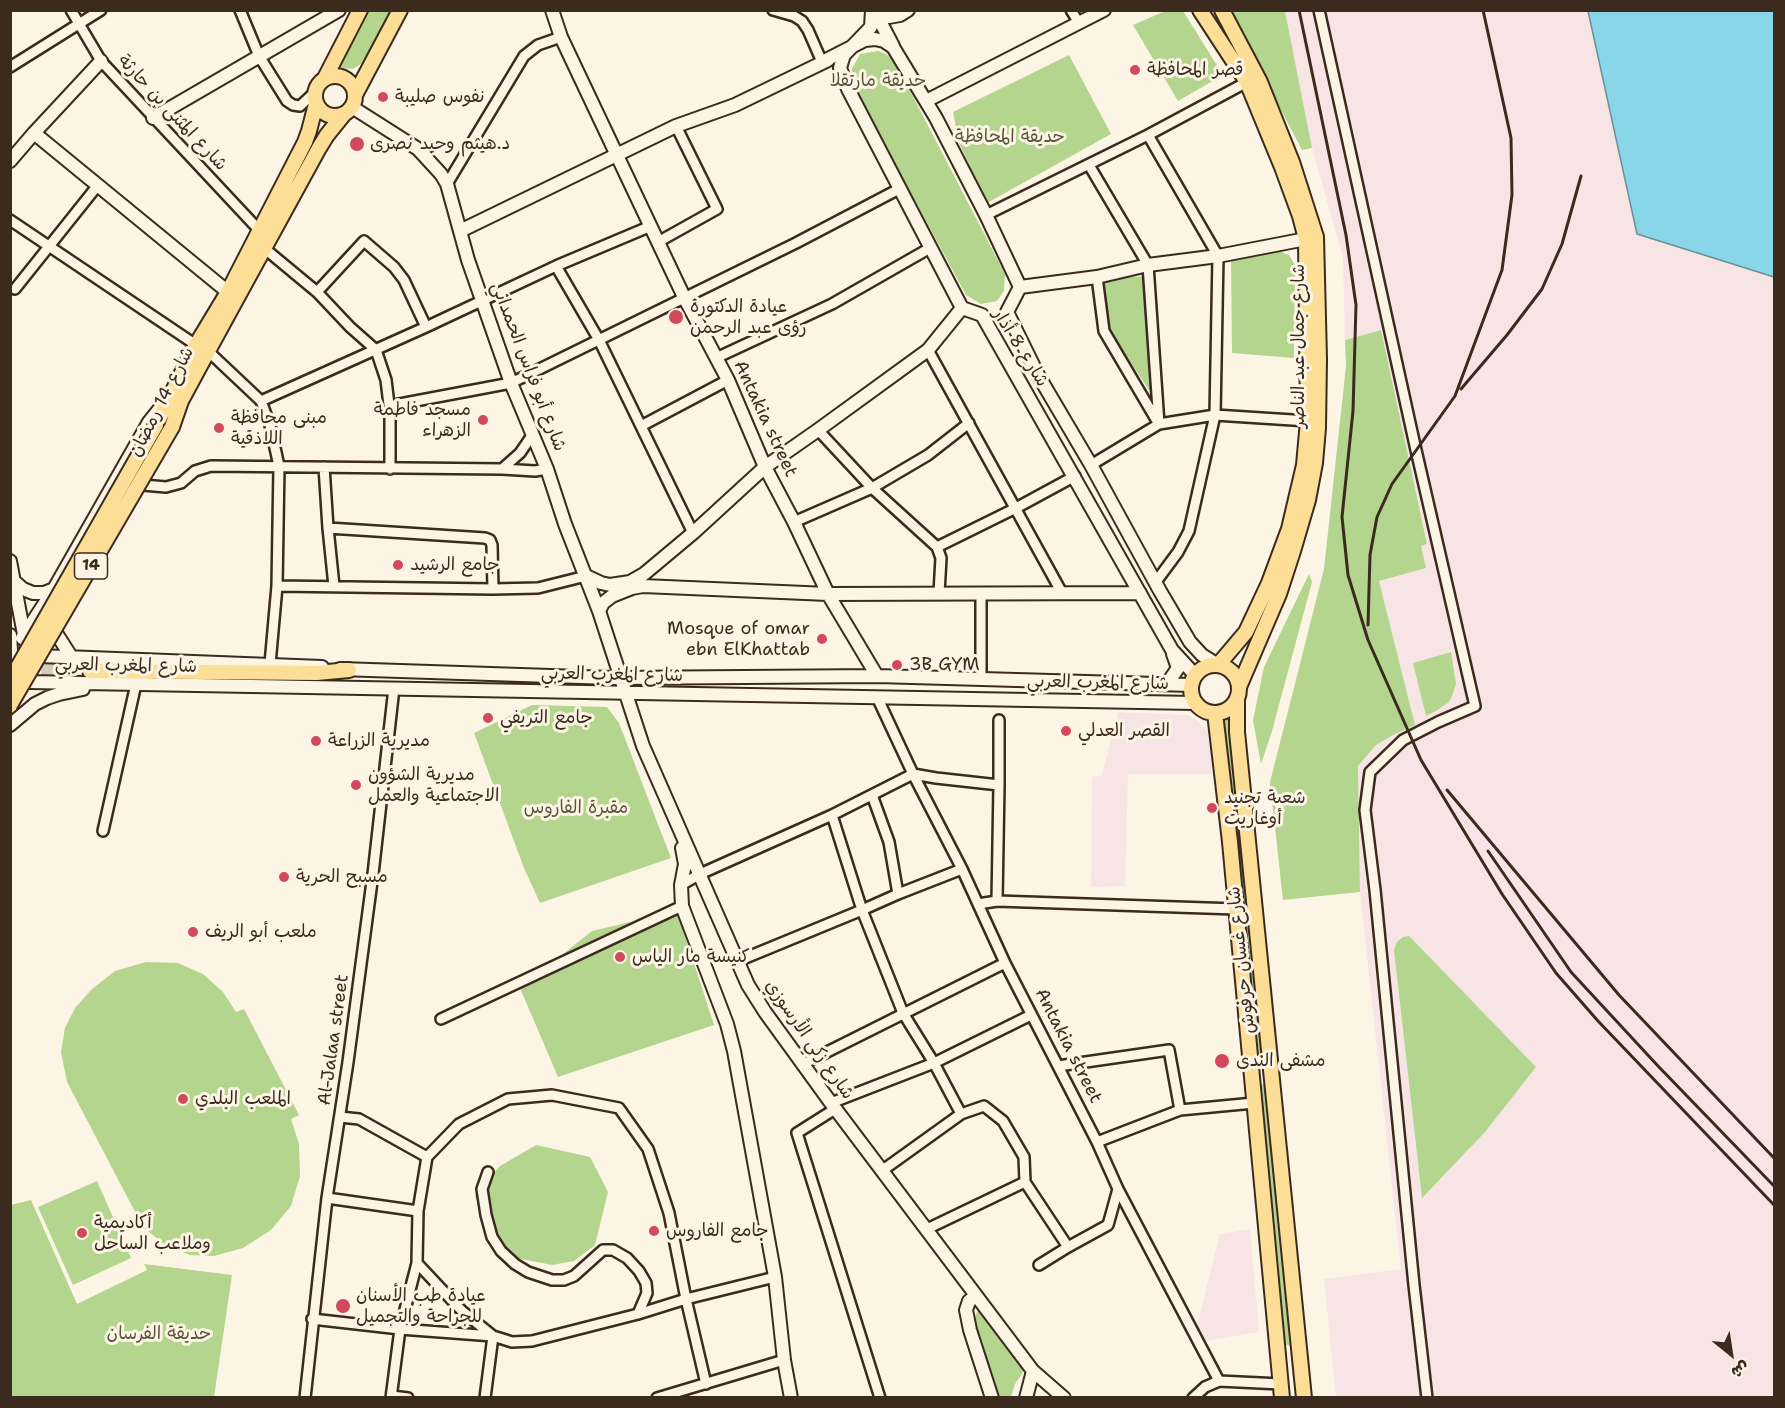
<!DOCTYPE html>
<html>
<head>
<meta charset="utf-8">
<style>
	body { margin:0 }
	#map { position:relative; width:1785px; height:1408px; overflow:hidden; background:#fcf5e5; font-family:"Shantell Sans","Playpen Sans Arabic",sans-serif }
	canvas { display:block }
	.frame { position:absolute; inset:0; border:12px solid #3b2a1e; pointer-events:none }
	.north { position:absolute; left:1701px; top:1324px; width:60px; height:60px; -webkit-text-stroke:4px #fcf5e5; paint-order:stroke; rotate:150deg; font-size:16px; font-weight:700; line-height:24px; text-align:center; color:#3b2a1e }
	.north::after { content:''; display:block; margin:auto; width:21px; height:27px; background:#3b2a1e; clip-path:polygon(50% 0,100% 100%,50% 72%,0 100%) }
</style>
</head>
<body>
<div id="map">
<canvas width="1785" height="1408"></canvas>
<div class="frame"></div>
<div class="north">ش</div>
</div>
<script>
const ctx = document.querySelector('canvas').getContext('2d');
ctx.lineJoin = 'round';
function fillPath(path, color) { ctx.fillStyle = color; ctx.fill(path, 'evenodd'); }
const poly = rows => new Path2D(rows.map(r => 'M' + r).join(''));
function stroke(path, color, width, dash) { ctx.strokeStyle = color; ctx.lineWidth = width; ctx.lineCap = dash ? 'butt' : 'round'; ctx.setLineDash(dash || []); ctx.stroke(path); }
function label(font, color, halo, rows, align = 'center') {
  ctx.font = font + ' "Shantell Sans","Playpen Sans Arabic",sans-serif'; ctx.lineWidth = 6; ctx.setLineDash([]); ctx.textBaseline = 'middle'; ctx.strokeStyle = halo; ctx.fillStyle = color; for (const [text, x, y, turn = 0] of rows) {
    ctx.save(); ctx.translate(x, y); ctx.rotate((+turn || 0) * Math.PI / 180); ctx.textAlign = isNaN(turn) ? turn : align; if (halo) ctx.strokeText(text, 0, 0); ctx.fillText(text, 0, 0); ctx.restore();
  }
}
fillPath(poly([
	[1285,11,1588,11,1637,234,1774,277,1774,1397,1336,1397,1324,1279,1401,1269,1360,892,1358,766,1376,745,1395,734,1415,725,1379,581,1426,568,1421,546,1427,544,1380,330,1345,340,1343,258,1312,148],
	[1118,712,1187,715,1195,719,1209,732,1212,774,1128,774,1125,886,1091,887,1092,777,1102,775],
	[1250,1229,1259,1332,1206,1341,1197,1326,1220,1234]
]), '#f7e5e6');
fillPath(poly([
	[362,11,392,11,364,62,353,69,342,68,337,54],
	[1165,11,1183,11,1223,75,1178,101,1133,25],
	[1229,11,1285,11,1312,148,1302,150],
	[878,51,886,54,895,62,1005,274,1004,291,997,301,981,304,966,295,852,84,852,69,860,54],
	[1069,55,1111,134,987,203,959,143,953,112],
	[1273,249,1289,255,1295,265,1294,358,1232,353,1231,259],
	[1145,276,1151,393,1109,330,1104,279],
	[1381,330,1427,544,1421,546,1426,568,1379,581,1415,725,1395,734,1376,745,1358,766,1360,892,1283,900,1270,782,1324,569,1346,366,1345,340],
	[1309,574,1312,582,1272,731,1261,764,1253,720,1264,667],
	[1451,652,1456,684,1452,696,1449,702,1436,711,1426,716,1413,663],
	[532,705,607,707,619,723,671,858,540,903,524,868,474,733],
	[1226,719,1232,720,1264,1067,1260,1067,1258,1064,1224,721],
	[677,911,714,1025,558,1077,520,988,592,931],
	[1409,936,1536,1067,1485,1132,1422,1198,1394,950,1397,942,1403,937],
	[146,962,178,963,203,974,223,992,236,1012,244,1009,299,1115,291,1119,299,1144,300,1176,291,1206,271,1230,243,1248,214,1256,190,1255,165,1245,143,1227,67,1082,61,1052,65,1028,75,1008,92,989,115,971],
	[1267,1083,1293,1343,1290,1346,1285,1344,1260,1085],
	[536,1145,590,1157,608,1192,595,1245,574,1261,552,1265,516,1258,486,1234,475,1195,500,1166],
	[97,1181,131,1258,73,1285,38,1207],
	[31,1200,77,1304,147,1270,144,1264,232,1275,214,1397,11,1397,11,1205],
	[978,1309,1024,1366,1022,1374,1015,1384,1011,1397,998,1397,974,1321]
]), '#b4d58e');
const water = poly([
	[1588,11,1774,11,1774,277,1637,234,1588,11]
]);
fillPath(water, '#89d6e8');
stroke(water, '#6a9197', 1.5);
stroke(poly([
	[20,674,34,671,49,670,90,671]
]), '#d5ccbd', 14, [14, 7]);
const street = poly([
	[71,10,101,61,259,230],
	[240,10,259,56,287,101,293,105,300,106,315,92],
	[773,10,794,16,802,21,808,30,822,62],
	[1071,10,1079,23],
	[1319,10,1416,450,1475,706,1438,722,1403,740,1370,772,1365,810,1375,890,1414,1285,1427,1398],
	[10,67,101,10],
	[1148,135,1218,256,1215,415,1189,531,1178,552,1155,583],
	[1089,165,1148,265,1159,424],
	[447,184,524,56,538,45,561,37],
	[986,215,1148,135,1247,82],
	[10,220,196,345],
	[658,242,717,209,676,126],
	[264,248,317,292,350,327,376,350,386,380,390,413,390,469],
	[556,266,599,340,693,533],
	[1097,277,1104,331,1157,421],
	[15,289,98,185],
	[317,292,364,241,394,267,404,280,426,327],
	[928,350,1062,593],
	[208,351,261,401],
	[716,358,832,304,930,248],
	[389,406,511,383,796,243,899,189],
	[641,426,728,380],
	[818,430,872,488,937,547,941,558,939,593],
	[1091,465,1159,424,1215,415,1308,421],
	[324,467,328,528,334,586],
	[502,469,520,453,533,434],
	[143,485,166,487,181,483,195,471,211,466,502,469,535,471,547,469],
	[794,522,872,488,928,455,969,423],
	[328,528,485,538,490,540,492,545,493,589],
	[937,547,1016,508,1075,476],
	[277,586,493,589,538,588,586,576],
	[981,593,981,679],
	[270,664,277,586,279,466,270,425,261,401,426,327,556,266,651,226],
	[877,697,913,774,962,869,1005,963,1097,1142,1118,1189,1219,1381],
	[872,795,889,842,898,894],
	[832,815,862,910,903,1013,934,1063,961,1114,984,1106,1003,1121,1024,1157,1025,1182,1068,1247],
	[103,831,136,684],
	[681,885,700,874,832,815,913,774,936,778,999,785,999,720],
	[997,901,999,785],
	[978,904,997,901,1236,909],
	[738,961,862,910,898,894,962,869],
	[441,1019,682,906],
	[803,1064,1005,963],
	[1058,1066,1169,1050,1180,1110],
	[831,1103,934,1063,1031,1015],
	[835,1109,797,1133,880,1398],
	[340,1117,359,1119,427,1157],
	[1097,1142,1180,1110,1254,1103],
	[883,1170,961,1114],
	[488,1172,482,1189,486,1215,492,1237,501,1251,515,1264,528,1272,552,1280,564,1280,574,1276,603,1250,613,1250,627,1258,639,1271,646,1283,647,1293,638,1314],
	[327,1198,418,1211],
	[927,1229,1025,1182],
	[1039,1265,1068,1247,1108,1225,1118,1189],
	[312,1319,400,1329,493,1336,512,1342,532,1341,638,1314,686,1299,775,1277],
	[392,1396,408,1398],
	[305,1398,327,1198,348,1062,373,874,394,688],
	[391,1398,400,1329,417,1263],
	[485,1398,493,1336,462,1311,417,1263,418,1211,427,1157,459,1124,508,1099,552,1095,619,1108,648,1149,669,1213,686,1299,706,1384],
	[657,1398,784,1360],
	[1193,1398,1205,1387,1219,1381,1281,1384]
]);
const secondary = poly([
	[552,10,561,37,684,297,728,380,765,467,794,522,828,594,877,676],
	[872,10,871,27,844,55,842,61,840,68,848,89,962,308,982,315,1172,650,1195,675],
	[880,10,882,25,893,46],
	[876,11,881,16,889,17,900,15,908,10],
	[822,62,865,40,875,39,884,41,893,47,936,118,986,215,1020,287,1007,312,1038,375,1091,465,1160,591,1190,642,1202,655,1218,665],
	[926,101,1104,10],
	[352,107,418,149,441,174,447,184,468,260,511,383,547,469,565,524,599,611,643,746,748,985,765,1012,831,1103,1033,1371,1064,1398],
	[153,118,339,10],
	[34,133,228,292],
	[10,161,34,133,101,61],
	[460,231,676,126,735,105,828,60],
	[1020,287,1097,277,1148,265,1218,256,1306,239],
	[10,561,25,640,30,650,39,656,322,667],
	[586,576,601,583,610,585,630,582,644,574,693,533,765,467,818,430,928,350,962,308],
	[15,582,23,589,33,593,44,593,54,589],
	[599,611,603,603,612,596,632,588,643,586,828,594,1140,593],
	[56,633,72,658],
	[10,635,12,665,15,674,21,679,29,682,1195,703],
	[22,638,54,589,149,422,161,407],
	[340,669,611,678,877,676,1191,685],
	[1167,684,1178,668,1173,654],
	[10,725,35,704,47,698,59,694,83,689],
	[682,848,685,864,681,885,682,906,727,1024,734,1051,775,1277,784,1360,791,1398],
	[976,1296,969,1301,966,1310,970,1330,992,1398],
	[1026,1398,1033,1371]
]);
const primary = poly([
	[1200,10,1247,82,1282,167,1300,216,1306,239,1308,421,1304,465,1289,529,1269,583,1246,632,1218,665],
	[1222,10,1260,82,1292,162,1316,237,1319,359,1318,428,1315,463,1308,500,1293,551,1279,594,1239,687],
	'315 96a20 20 0 1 1 40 0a20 20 0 1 1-40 0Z',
	[325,78,360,10],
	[355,95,400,10],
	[156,425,196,345,228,292,305,142,309,131,316,104],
	[172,427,181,401,208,351,319,148,327,135,344,114],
	'1191 689a24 24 0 1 1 48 0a24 24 0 1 1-48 0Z',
	[90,671,317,673,349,670],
	[1237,698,1237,732,1304,1398],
	[1215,713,1230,842,1282,1398]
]);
stroke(street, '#3b2a1e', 14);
stroke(secondary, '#3b2a1e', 16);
stroke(primary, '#3b2a1e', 18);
stroke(street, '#fcf5e5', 9);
stroke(secondary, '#fcf5e5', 12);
stroke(primary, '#fdde96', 14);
stroke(poly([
	[1299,10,1346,235,1356,305,1353,411,1342,517,1348,575,1368,640,1421,760,1502,894,1556,973,1598,1021,1774,1205],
	[1461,389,1507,335,1542,289,1562,244,1581,176],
	[1368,625,1370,555,1377,517,1392,484,1455,396,1502,270,1512,195,1511,138,1483,10],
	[1447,790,1619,995,1774,1158],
	[1488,851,1571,972,1658,1066,1774,1186]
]), '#3b2a1e', 3);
const primaryBridge = poly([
	[10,681,156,425],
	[10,705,172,427]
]);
stroke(primaryBridge, '#3b2a1e', 18, []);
stroke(primaryBridge, '#fdde96', 14);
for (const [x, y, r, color] of [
	[1135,70,6,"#d1495b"],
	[383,97,6,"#d1495b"],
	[357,144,8,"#d1495b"],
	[676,317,8,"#d1495b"],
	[483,420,6,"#d1495b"],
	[219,428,6,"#d1495b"],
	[398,565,6,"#d1495b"],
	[822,639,6,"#d1495b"],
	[897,665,6,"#d1495b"],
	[488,718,6,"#d1495b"],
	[1066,731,6,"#d1495b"],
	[316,741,6,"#d1495b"],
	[356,785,6,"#d1495b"],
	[1212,808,6,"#d1495b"],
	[284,877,6,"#d1495b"],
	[193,932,6,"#d1495b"],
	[620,957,6,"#d1495b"],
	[1222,1061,8,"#d1495b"],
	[183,1099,6,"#d1495b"],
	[654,1231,6,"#d1495b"],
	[82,1233,6,"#d1495b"],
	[343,1306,8,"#d1495b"]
]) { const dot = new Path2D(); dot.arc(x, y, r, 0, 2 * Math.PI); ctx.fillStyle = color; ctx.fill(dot); stroke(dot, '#fcf5e5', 2); }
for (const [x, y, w] of [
	[91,566,33]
]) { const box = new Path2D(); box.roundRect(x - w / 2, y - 13, w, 26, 4.5); ctx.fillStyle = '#fcf5e5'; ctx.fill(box); stroke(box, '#3b2a1e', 1.5); }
label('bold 16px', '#3b2a1e', null, [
	["14",91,566]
]);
label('18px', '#3b2a1e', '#fcf5e5', [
	["قصر المحافظة",1147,70],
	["نفوس صليبة",395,97],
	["د.هيثم وحيد نصرى",370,144],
	["عيادة الدكتورة",690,307],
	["رؤى عبد الرحمن",690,328],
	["مسجد فاطمة",471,410,"right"],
	["الزهراء",471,431,"right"],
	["مبنى محافظة",231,418],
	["اللاذقية",231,439],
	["جامع الرشيد",410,565],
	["Mosque of omar",810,629,"right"],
	["ebn ElKhattab",810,650,"right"],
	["3B GYM",909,665],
	["جامع التريفي",500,718],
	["القصر العدلي",1078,731],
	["مديرية الزراعة",328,741],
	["مديرية الشؤون",368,775],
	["الاجتماعية والعمل",368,796],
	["شعبة تجنيد",1224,798],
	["أوغاريت",1224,819],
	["مسبح الحرية",296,877],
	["ملعب أبو الريف",205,932],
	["كنيسة مار الياس",632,957],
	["مشفى الندى",1236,1061],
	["الملعب البلدي",195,1099],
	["أكاديمية",94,1223],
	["وملاعب الساحل",94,1244],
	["جامع الفاروس",666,1231],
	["عيادة طب الأسنان",356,1296],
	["للجراحة والتجميل",356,1317]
], 'left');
label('18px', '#59553a', '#fcf5e5', [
	["حديقة مارتقلا",878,81],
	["حديقة المحافظة",1010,137],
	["مقبرة الفاروس",576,808],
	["حديقة الفرسان",159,1334]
]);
label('18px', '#3b2a1e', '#fcf5e5', [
	["شارع المثنى بن حارثة",172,113,47],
	["شارع جمال عبد الناصر",1299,346,-90],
	["شارع 8 أذار",1020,348,58],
	["شارع أبو فراس الحمداني",528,367,69],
	["شارع 14 رمضان",162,402,-63],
	["Antakia street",765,419,65],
	["شارع المغرب العربي",126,666,1],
	["شارع المغرب العربي",612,675,1],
	["شارع المغرب العربي",1098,683,1],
	["شارع غسان حرفوش",1242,960,-96],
	["Al-Jalaa street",334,1040,-82],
	["شارع زكي الأرسوزي",809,1040,55],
	["Antakia street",1068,1046,63]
]);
</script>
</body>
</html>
